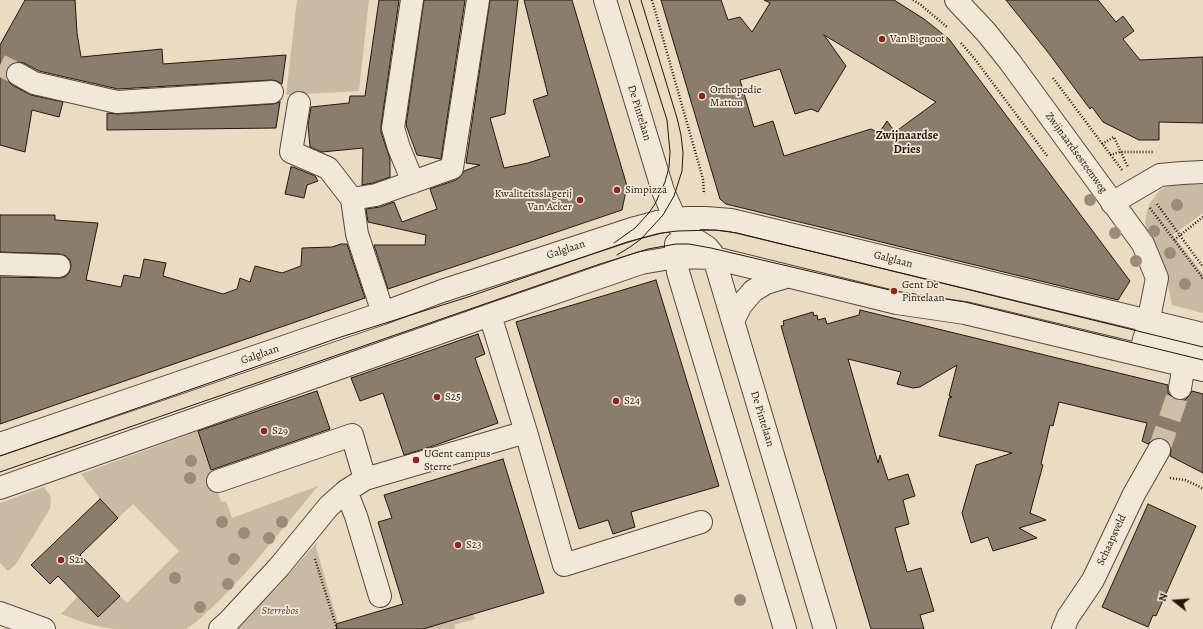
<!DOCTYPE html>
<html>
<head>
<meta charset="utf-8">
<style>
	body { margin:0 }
	#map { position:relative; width:1203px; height:629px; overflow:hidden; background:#eadcc2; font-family:Alegreya,serif }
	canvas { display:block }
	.north { position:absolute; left:1155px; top:581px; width:40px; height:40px; -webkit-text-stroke:3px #f1e8d7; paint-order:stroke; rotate:287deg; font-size:11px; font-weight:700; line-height:16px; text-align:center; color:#25170e }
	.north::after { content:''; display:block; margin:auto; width:14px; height:18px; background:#25170e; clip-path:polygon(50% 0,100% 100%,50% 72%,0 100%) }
</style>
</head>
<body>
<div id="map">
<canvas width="1203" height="629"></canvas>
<div class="north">N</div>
</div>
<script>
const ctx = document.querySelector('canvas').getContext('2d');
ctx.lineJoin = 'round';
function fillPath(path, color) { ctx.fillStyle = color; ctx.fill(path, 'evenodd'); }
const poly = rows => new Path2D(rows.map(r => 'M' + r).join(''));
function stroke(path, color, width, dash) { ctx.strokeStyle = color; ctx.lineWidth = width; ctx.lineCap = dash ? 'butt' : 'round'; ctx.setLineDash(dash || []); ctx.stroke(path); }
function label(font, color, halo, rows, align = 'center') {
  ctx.font = font + ' Alegreya,serif'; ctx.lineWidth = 3.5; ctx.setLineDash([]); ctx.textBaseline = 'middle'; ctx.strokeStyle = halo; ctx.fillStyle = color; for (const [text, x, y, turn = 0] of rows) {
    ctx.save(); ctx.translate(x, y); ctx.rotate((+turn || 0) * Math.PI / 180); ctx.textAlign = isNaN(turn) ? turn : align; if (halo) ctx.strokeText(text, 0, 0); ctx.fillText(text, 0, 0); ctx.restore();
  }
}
fillPath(poly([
	[297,0,369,0,359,91,286,95],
	[1203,179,1203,213,1173,235,1203,274,1203,313,1172,305,1164,265,1153,247,1146,230,1145,223,1147,211,1150,203,1159,191,1170,184],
	[198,431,221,502,226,501,232,518,318,486,251,567,219,601,195,623,186,629,115,629,101,627,82,622,61,614,78,596,98,617,120,596,127,603,179,551,133,504,118,518,100,499,81,474],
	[44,487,51,497,50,509,16,564,8,571,0,563,0,503],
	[317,542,316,547,340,629,234,629,277,588],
	[473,614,475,619,454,625,455,629,423,629]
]), '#c9bba3');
const building = poly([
	[25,0,75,0,77,33,81,57,162,49,163,64,286,55,282,84,277,81,271,80,118,89,39,71,24,63,17,62,12,63,7,68,6,74,7,80,12,85,31,95,63,102,59,117,32,110,25,152,0,145,0,45,25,0],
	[379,0,399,0,381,126,381,132,390,159,390,177,373,183,362,185,363,148,322,152,310,147,308,125,311,107,349,103,350,96,365,96,379,0],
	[424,0,465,0,441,159,417,155,406,125,424,0],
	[490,0,518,0,505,114,490,118,504,168,528,163,550,156,533,100,548,95,524,0,572,0,627,186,622,210,388,289,374,245,425,245,426,235,368,222,366,209,380,207,394,202,402,222,437,209,430,189,456,180,461,176,464,171,480,165,466,163,490,0],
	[661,0,721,0,728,20,740,17,752,32,770,3,764,0,894,0,924,19,949,39,1130,281,1118,300,726,204,720,199,661,0],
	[824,35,936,102,895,132,887,121,879,133,871,129,784,156,773,121,754,127,740,80,780,69,795,114,811,109,818,112,846,66,824,35],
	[1006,0,1098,0,1116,22,1123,16,1134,31,1123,39,1140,60,1203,57,1203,123,1159,122,1159,140,1139,140,1103,122,1092,107,1090,109,1047,51,1006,0],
	[280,102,276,128,107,130,107,113,118,114,273,104,280,102],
	[291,167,293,167,315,176,318,181,307,185,304,198,285,194,291,167],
	[0,215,55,215,55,220,98,223,86,280,121,287,124,275,140,278,144,259,166,263,163,276,223,294,237,289,240,278,250,282,255,266,282,273,301,266,302,248,332,247,341,244,347,244,365,298,0,424,0,277,59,278,65,277,69,273,71,266,70,260,66,256,60,254,0,252,0,215],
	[656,280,719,486,631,512,635,527,613,534,608,520,579,529,516,322,656,280],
	[860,310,1168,385,1168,393,1172,397,1177,400,1185,400,1189,396,1192,391,1203,394,1203,473,1170,456,1171,450,1170,444,1165,439,1159,438,1153,439,1148,444,1142,441,1147,423,1059,402,1053,426,1050,425,1041,464,1043,465,1030,513,1046,520,1019,528,1037,538,993,551,988,537,971,543,962,513,976,465,1012,453,939,436,949,398,952,397,949,396,957,365,920,387,913,388,897,384,901,372,848,359,878,463,880,455,888,480,908,474,915,496,903,500,909,524,895,528,907,572,921,568,934,611,920,615,924,629,871,629,804,406,781,326,784,325,783,321,813,312,814,316,817,315,818,320,825,318,827,324,859,315,860,310],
	[478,334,485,354,475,358,498,423,433,446,404,455,383,393,360,401,351,378,478,334],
	[317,391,330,429,211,470,198,431,317,391],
	[503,459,544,593,423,629,337,629,336,624,403,604,378,522,392,518,384,495,503,459],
	[100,499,118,518,80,555,120,596,98,617,58,576,50,584,31,565,100,499],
	[1148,504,1196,526,1156,616,1153,615,1148,627,1102,607,1148,504]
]);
fillPath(building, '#8b7d6c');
stroke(building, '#25170e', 1);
stroke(poly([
	[0,65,18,74],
	[1159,450,1180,388]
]), '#ccbea7', 22, [22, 11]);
const minor = poly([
	[412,0,393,128,399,148,413,182],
	[605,0,663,191,678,225,685,233,707,247,712,253,714,258,825,629],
	[956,0,986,32,1010,62,1143,244,1157,278,1146,333,1140,354],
	[18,74,34,83,117,102,272,92],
	[299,103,291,152,328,168,352,199],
	[1112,203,1160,175,1182,173,1203,172],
	[676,244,676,257,678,272,785,629],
	[0,264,59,266],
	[383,313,357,234,352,199,376,195,452,168,478,0],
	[490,315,526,432,564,565,701,522],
	[733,321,741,305,753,291,766,283,786,277],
	[1144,339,1203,353],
	[1180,388,1184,365],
	[0,444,383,313,442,291,635,228,657,222,687,218,706,218,731,220,1203,334],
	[218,481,352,435,365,479],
	[0,488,490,315,641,263,676,257,714,258,897,303,965,313,1203,370],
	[346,491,356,516,380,596],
	[0,613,44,629],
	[220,629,229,621,279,567,329,506,346,491,365,479,526,432],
	[1063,629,1068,617,1093,580,1134,494,1159,450]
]);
stroke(minor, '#56483b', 24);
stroke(poly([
	[652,0,703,179,704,194],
	[913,0,921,5,947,27],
	[961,43,974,58,1048,157],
	[1053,78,1122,170],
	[1102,144,1114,137,1125,161,1128,167],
	[1110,155,1120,152,1153,152],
	[1157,204,1203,267],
	[1150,208,1202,277,1203,280],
	[1174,240,1203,217],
	[1170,478,1185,480,1198,486,1203,489],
	[315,559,337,629]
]), '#25170e', 2.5, [1, 2]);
stroke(minor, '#f1e8d7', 22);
stroke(poly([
	[614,243,635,228,648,214,655,204,665,182,669,167,670,152,667,120,629,0],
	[617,255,630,247,641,239,663,215,674,196,682,171,683,153,681,135,677,118,641,0],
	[0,456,341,337,468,297,627,242,662,233,677,231,716,230,737,233,1203,347],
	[0,472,597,265,648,249,676,244,689,244,711,248,894,291,965,302,1203,360]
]), '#25170e', 1);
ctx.fillStyle = '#998b78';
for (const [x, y] of [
	[1090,200],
	[1177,205],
	[1154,231],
	[1115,233],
	[1170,253],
	[1136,261],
	[1185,284],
	[191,461],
	[190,478],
	[222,522],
	[282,522],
	[244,533],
	[269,538],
	[234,559],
	[175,578],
	[228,584],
	[740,600],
	[200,607]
]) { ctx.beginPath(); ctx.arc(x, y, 6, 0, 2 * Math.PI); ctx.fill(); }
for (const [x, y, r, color] of [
	[882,39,4,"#8f2418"],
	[702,96,4,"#8f2418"],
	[617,190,4,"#8f2418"],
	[580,200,4,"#8f2418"],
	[894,291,4,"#8f2418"],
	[437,397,4,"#8f2418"],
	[616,401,4,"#8f2418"],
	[264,431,4,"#8f2418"],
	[416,460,4,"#8f2418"],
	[458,545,4,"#8f2418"],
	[61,560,4,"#8f2418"]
]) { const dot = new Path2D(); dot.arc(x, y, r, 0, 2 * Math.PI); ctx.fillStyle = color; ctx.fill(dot); stroke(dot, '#f1e8d7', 1.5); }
label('11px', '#25170e', '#f1e8d7', [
	["Van Bignoot",890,39],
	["Orthopedie",710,90],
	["Matton",710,103],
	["Simpizza",625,190],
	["Kwaliteitsslagerij",572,194,"right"],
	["Van Acker",572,207,"right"],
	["Gent De",902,285],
	["Pintelaan",902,298],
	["S25",445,397],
	["S24",624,401],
	["S29",272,431],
	["UGent campus",424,454],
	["Sterre",424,467],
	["S23",466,545],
	["S21",69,560]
], 'left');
label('11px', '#25170e', '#f1e8d7', [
	["De Pintelaan",639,113,73],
	["Zwijnaardsesteenweg",1076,153,54],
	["Galglaan",566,250,-18],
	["Galglaan",893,260,14],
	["Galglaan",260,355,-19],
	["De Pintelaan",762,419,73],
	["Schaapsveld",1112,540,-65]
]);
label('italic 11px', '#56483b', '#f1e8d7', [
	["Sterrebos",280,611]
]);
label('bold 12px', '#25170e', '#f1e8d7', [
	["Zwijnaardse",907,136],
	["Dries",907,150]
]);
</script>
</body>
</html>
